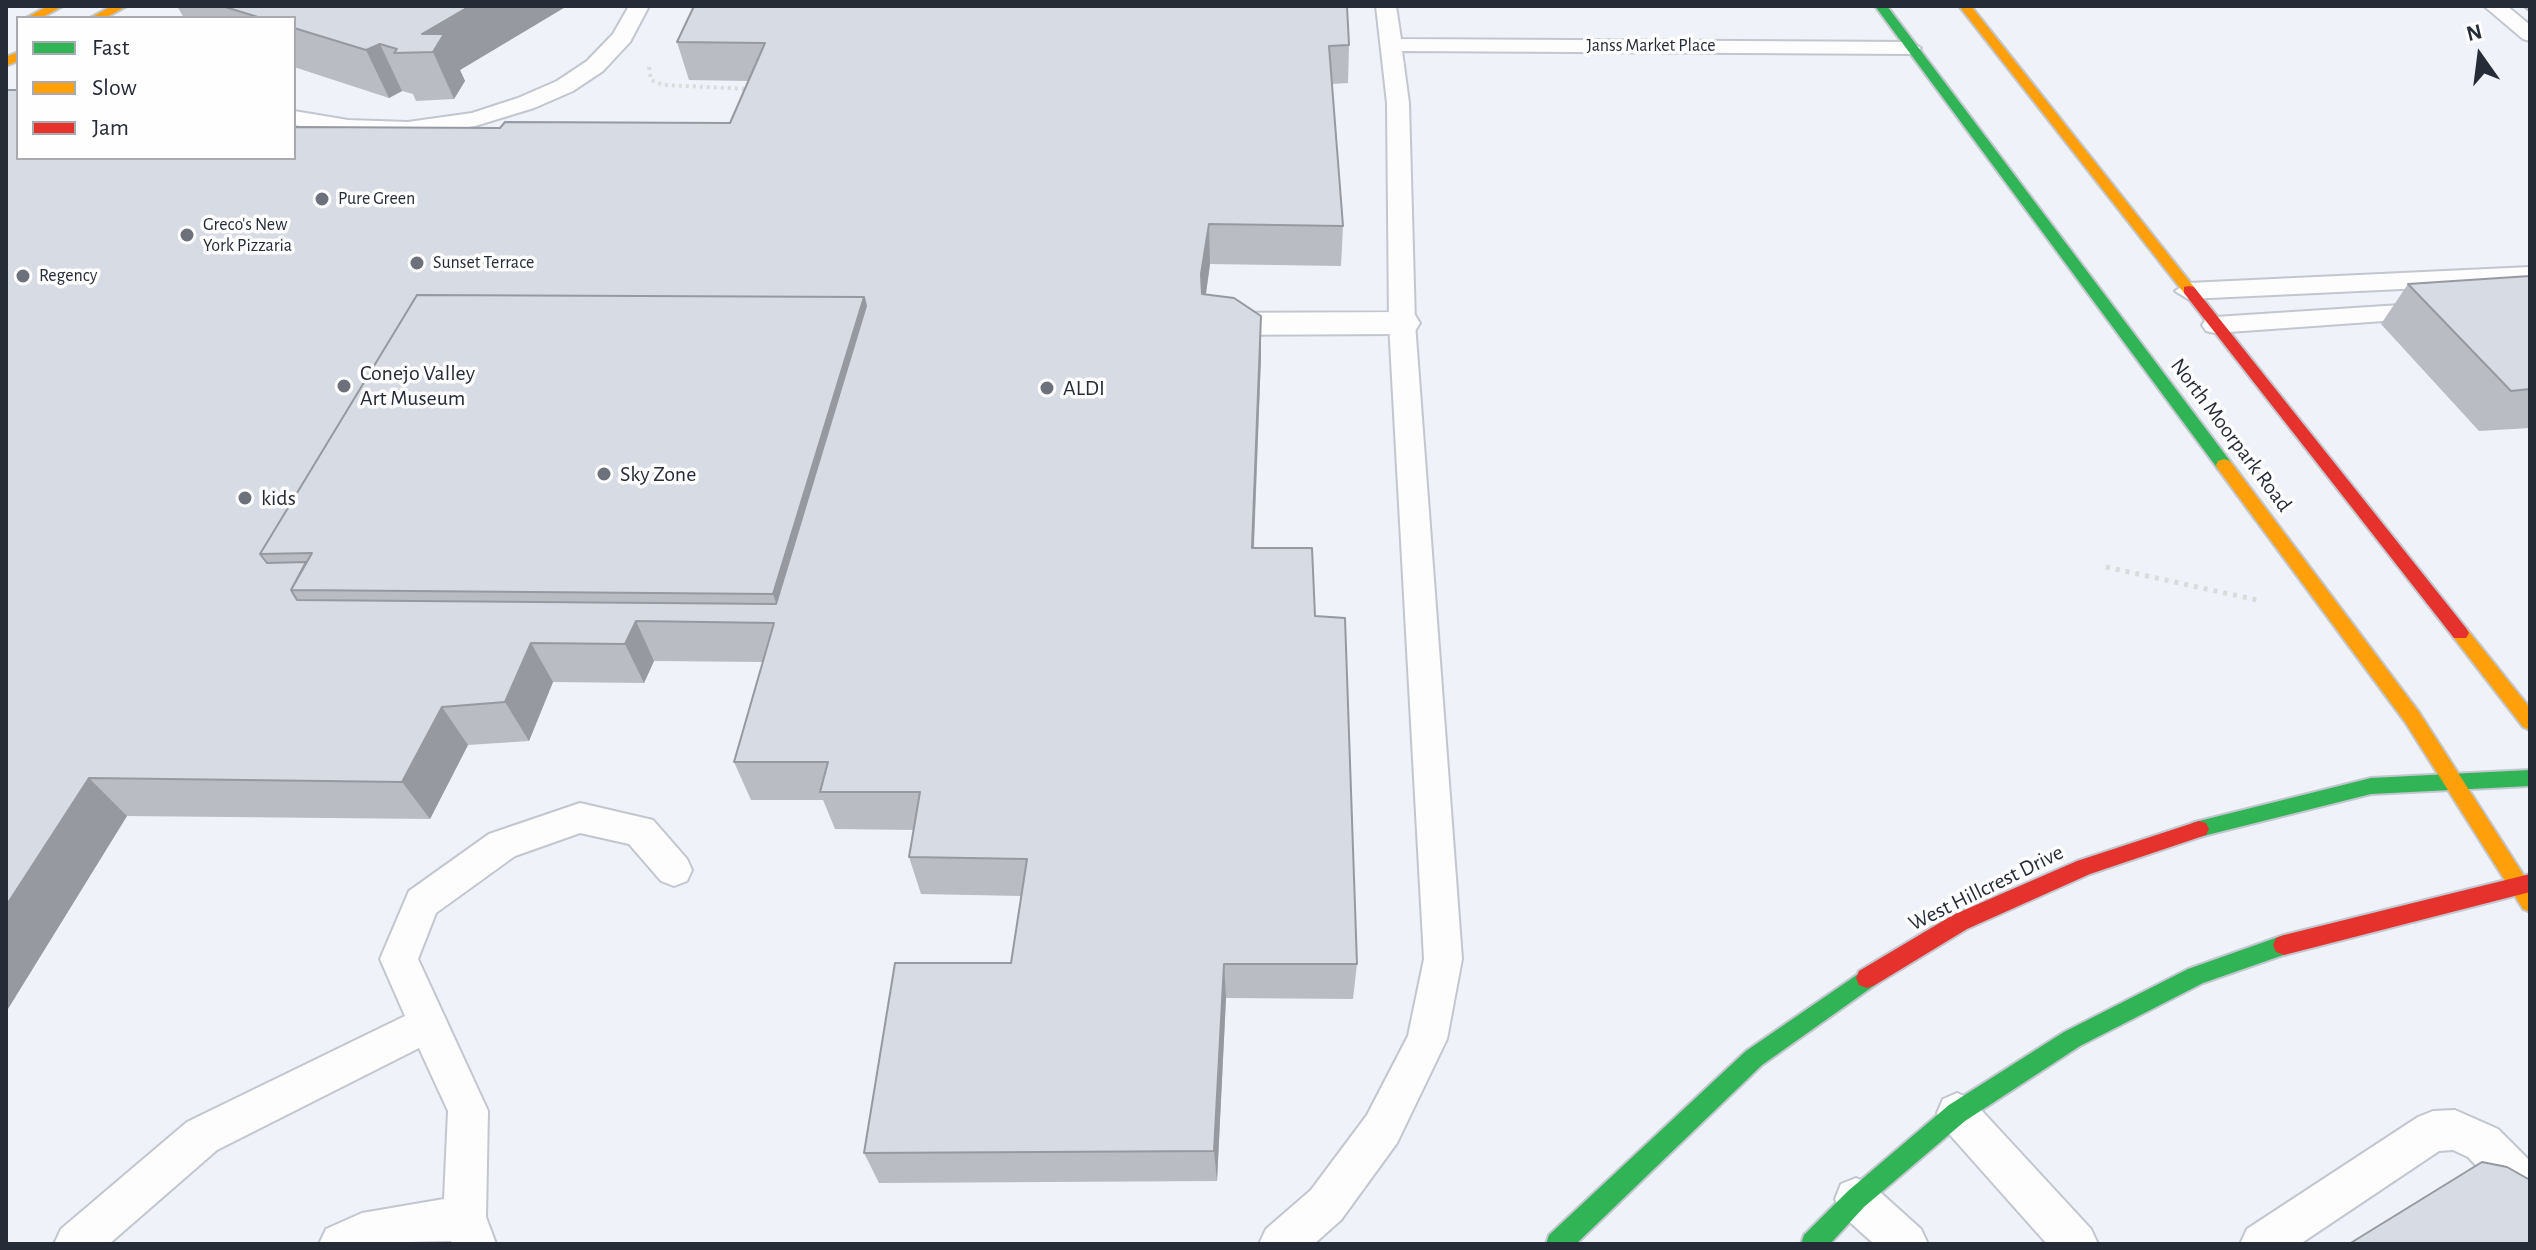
<!DOCTYPE html>
<html>
<head>
<meta charset="utf-8">
<style>
	body { margin:0 }
	#map { position:relative; width:2536px; height:1250px; overflow:hidden; background:#eff2f9; font-family:"Alegreya Sans",sans-serif }
	canvas { display:block }
	.frame { position:absolute; inset:0; border:8px solid #262c37; pointer-events:none }
	.legend { position:absolute; left:16px; top:16px; width:280px; height:144px; box-sizing:border-box; background:#fefefe; border:2px solid #a8aaae; margin:0; padding:10px 14px; list-style:none; font-size:24px; color:#262c37 }
	.legend li { display:flex; align-items:center; gap:16px; height:40px }
	.legend b { width:40px; border:2px solid #a8aaae }
	.north { position:absolute; left:2440px; top:16px; width:80px; height:80px; -webkit-text-stroke:6px #fefefe; paint-order:stroke; rotate:346deg; font-size:22px; font-weight:700; line-height:32px; text-align:center; color:#262c37 }
	.north::after { content:''; display:block; margin:auto; width:28px; height:36px; background:#262c37; clip-path:polygon(50% 0,100% 100%,50% 72%,0 100%) }
</style>
</head>
<body>
<div id="map">
<canvas width="2536" height="1250"></canvas>
<div class="frame"></div>
<ul class="legend">
<li><b style="height:10px;background:#30b455"></b>Fast</li>
<li><b style="height:10px;background:#ff9f0a"></b>Slow</li>
<li><b style="height:10px;background:#e5322d"></b>Jam</li>
</ul>
<div class="north">N</div>
</div>
<script>
const ctx = document.querySelector('canvas').getContext('2d');
ctx.lineJoin = 'round';
const poly = rows => new Path2D(rows.map(r => 'M' + r).join(''));
function stroke(path, color, width, dash) { ctx.strokeStyle = color; ctx.lineWidth = width; ctx.lineCap = dash ? 'butt' : 'round'; ctx.setLineDash(dash || []); ctx.stroke(path); }
function fillPath(path, color) { ctx.fillStyle = color; ctx.fill(path, 'evenodd'); }
function label(font, color, halo, rows, align = 'center') {
  ctx.font = font + ' "Alegreya Sans",sans-serif'; ctx.lineWidth = 7; ctx.setLineDash([]); ctx.textBaseline = 'middle'; ctx.strokeStyle = halo; ctx.fillStyle = color; for (const [text, x, y, turn = 0] of rows) {
    ctx.save(); ctx.translate(x, y); ctx.rotate((+turn || 0) * Math.PI / 180); ctx.textAlign = isNaN(turn) ? turn : align; if (halo) ctx.strokeText(text, 0, 0); ctx.fillText(text, 0, 0); ctx.restore();
  }
}
const lane = poly([
	[629,6,649,6,630,42,603,71,573,91,534,108,475,126,408,136,348,134,294,125,294,111,348,120,408,122,472,113,518,98,557,81,587,61,613,34,629,6],
	[1376,6,1396,6,1401,39,1910,42,1921,48,1910,54,1402,51,1409,103,1415,323,1462,959,1447,1039,1397,1143,1341,1220,1314,1244,1259,1244,1266,1229,1311,1190,1367,1115,1408,1036,1424,959,1389,323,1387,103,1376,6],
	[2484,6,2507,6,2530,25,2530,41,2523,39,2484,6],
	[2530,267,2530,283,2188,299,2175,291,2188,283,2530,267],
	[2431,303,2440,305,2444,311,2440,317,2215,333,2206,331,2202,325,2206,319,2215,317,2431,303],
	[580,803,653,820,687,859,692,870,687,881,674,886,661,881,629,844,580,833,515,856,436,913,418,959,488,1111,486,1217,496,1244,452,1244,451,1241,319,1244,326,1229,362,1213,444,1199,448,1111,419,1048,217,1150,109,1244,54,1244,61,1229,187,1122,405,1016,380,959,409,891,489,834,580,803],
	[1957,1093,1971,1099,2091,1229,2098,1244,2047,1244,1943,1127,1937,1113,1943,1099,1957,1093],
	[2455,1110,2498,1129,2530,1161,2530,1212,2515,1206,2468,1157,2453,1150,2439,1151,2300,1244,2240,1244,2247,1229,2418,1117,2433,1111,2455,1110],
	[1856,1178,1871,1184,1921,1229,1928,1244,1874,1244,1841,1214,1835,1199,1841,1184,1856,1178]
]);
const street = poly([
	[1402,312,1415,315,1420,323,1415,331,1402,334,1203,335,1190,332,1185,324,1190,316,1203,313,1402,312]
]);
const fast = poly([
	[1875,6,1887,6,2230,461,2232,465,2230,469,2218,469,1875,6],
	[2530,770,2530,786,2371,794,2199,837,2192,835,2189,829,2192,823,2199,821,2371,778,2530,770],
	[2284,935,2292,938,2295,945,2292,952,2203,983,2080,1046,1965,1121,1864,1207,1830,1244,1801,1244,1804,1235,1848,1191,1949,1105,2064,1032,2188,969,2284,935],
	[1867,968,1875,971,1878,978,1875,985,1762,1065,1576,1244,1546,1244,1549,1235,1746,1051,1867,968]
]);
const slow = poly([
	[48,6,63,6,41,18,26,18,48,6],
	[112,6,127,6,105,18,90,18,112,6],
	[1959,6,1971,6,2194,287,2194,293,2184,293,1959,6],
	[18,52,18,61,6,66,6,57,18,52],
	[2224,459,2230,461,2419,712,2530,885,2530,912,2523,909,2405,722,2218,469,2216,465,2218,461,2224,459],
	[2460,626,2466,628,2530,708,2530,730,2523,727,2454,638,2451,633,2454,628,2460,626]
]);
const jam = poly([
	[2189,286,2194,287,2466,628,2469,633,2466,638,2454,638,2184,293,2184,287,2189,286],
	[2199,821,2206,823,2209,829,2206,835,2090,874,1967,929,1875,985,1867,988,1859,985,1856,978,1859,971,1953,915,2077,861,2199,821],
	[2530,874,2530,892,2284,955,2276,952,2273,945,2276,938,2284,935,2530,874]
]);
stroke(lane, '#c2c6ce', 4);
stroke(street, '#c2c6ce', 4);
stroke(fast, '#c2c6ce', 4);
stroke(slow, '#c2c6ce', 4);
stroke(jam, '#c2c6ce', 4);
stroke(poly([
	[649,67,651,80,663,85,750,89]
]), '#dadbdd', 4, [3, 4]);
stroke(poly([
	[2106,567,2257,600]
]), '#dadbdd', 5, [4, 6]);
fillPath(lane, '#fdfdfe');
fillPath(street, '#fdfdfe');
fillPath(fast, '#30b455');
fillPath(slow, '#ff9f0a');
fillPath(jam, '#e5322d');
fillPath(poly([
	[177,6,567,6,460,70,465,81,454,99,416,101,413,94,402,91,389,98,294,67,294,18,184,18],
	[2521,6,2530,6,2530,13],
	[677,42,1349,45,1348,83,1332,84,1343,226,1341,266,1210,264,1206,294,1261,356,1254,548,1315,616,1357,964,1353,999,1226,998,1217,1181,879,1183,864,1153,1011,963,1021,896,921,894,909,857,914,830,835,829,823,800,751,800,734,762,763,662,654,661,644,683,553,682,529,741,468,745,430,819,127,816,6,1012,6,90,18,158,500,128,730,123,748,81,689,80],
	[2530,276,2530,428,2479,431,2381,324,2408,284]
]), '#b9bcc3');
fillPath(poly([
	[470,6,567,6,460,70,465,81,454,99,433,52,422,34],
	[380,44,402,91,389,98,366,50],
	[1209,224,1210,264,1203,314,1201,274],
	[864,297,876,346,790,643,773,594],
	[1261,316,1261,356,1252,588,1252,548],
	[636,621,654,661,644,683,625,644],
	[531,643,553,682,529,741,505,702],
	[442,707,468,745,430,819,402,782],
	[89,778,127,816,6,1012,6,906],
	[1224,964,1226,998,1217,1181,1214,1151]
]), '#96999f');
const building = poly([
	[222,6,470,6,422,34,444,34,433,52,394,53,397,49,380,44,366,50,294,28,294,18,261,18,222,6],
	[694,6,1347,6,1349,45,1329,46,1343,226,1209,224,1201,274,1202,294,1234,298,1261,316,1252,548,1312,548,1315,616,1345,618,1357,964,1224,964,1214,1151,864,1153,895,963,1011,963,1027,859,909,857,920,792,820,792,828,762,734,762,774,623,636,621,625,644,531,643,505,702,442,707,402,782,89,778,6,906,6,90,18,90,18,158,294,158,294,127,500,128,505,122,730,123,765,43,677,42,694,6],
	[417,295,864,297,866,306,776,604,297,600,291,590,306,562,267,563,260,554,417,295],
	[2530,276,2530,389,2511,391,2408,284,2530,276],
	[417,295,864,297,773,594,291,590,312,553,260,554,417,295],
	[2482,1162,2507,1167,2530,1180,2530,1244,2349,1244,2482,1162]
]);
fillPath(building, '#d7dbe3');
stroke(building, '#96999f', 2);
for (const [x, y, r, color] of [
	[322,199,8,"#6c717b"],
	[187,235,8,"#6c717b"],
	[417,263,8,"#6c717b"],
	[23,276,8,"#6c717b"],
	[344,386,8,"#6c717b"],
	[1047,388,8,"#6c717b"],
	[604,474,8,"#6c717b"],
	[245,498,8,"#6c717b"]
]) { const dot = new Path2D(); dot.arc(x, y, r, 0, 2 * Math.PI); ctx.fillStyle = color; ctx.fill(dot); stroke(dot, '#fefefe', 3); }
label('18px', '#262c37', '#fefefe', [
	["Janss Market Place",1651,46]
]);
label('18px', '#262c37', '#fefefe', [
	["Pure Green",338,199],
	["Greco's New",203,225],
	["York Pizzaria",203,246],
	["Sunset Terrace",433,263],
	["Regency",39,276]
], 'left');
label('22px', '#262c37', '#fefefe', [
	["Conejo Valley",360,373],
	["Art Museum",360,398],
	["ALDI",1063,388],
	["Sky Zone",620,474],
	["kids",261,498]
], 'left');
label('22px', '#262c37', '#fefefe', [
	["North Moorpark Road",2231,435,53],
	["West Hillcrest Drive",1986,888,-26]
]);
</script>
</body>
</html>
